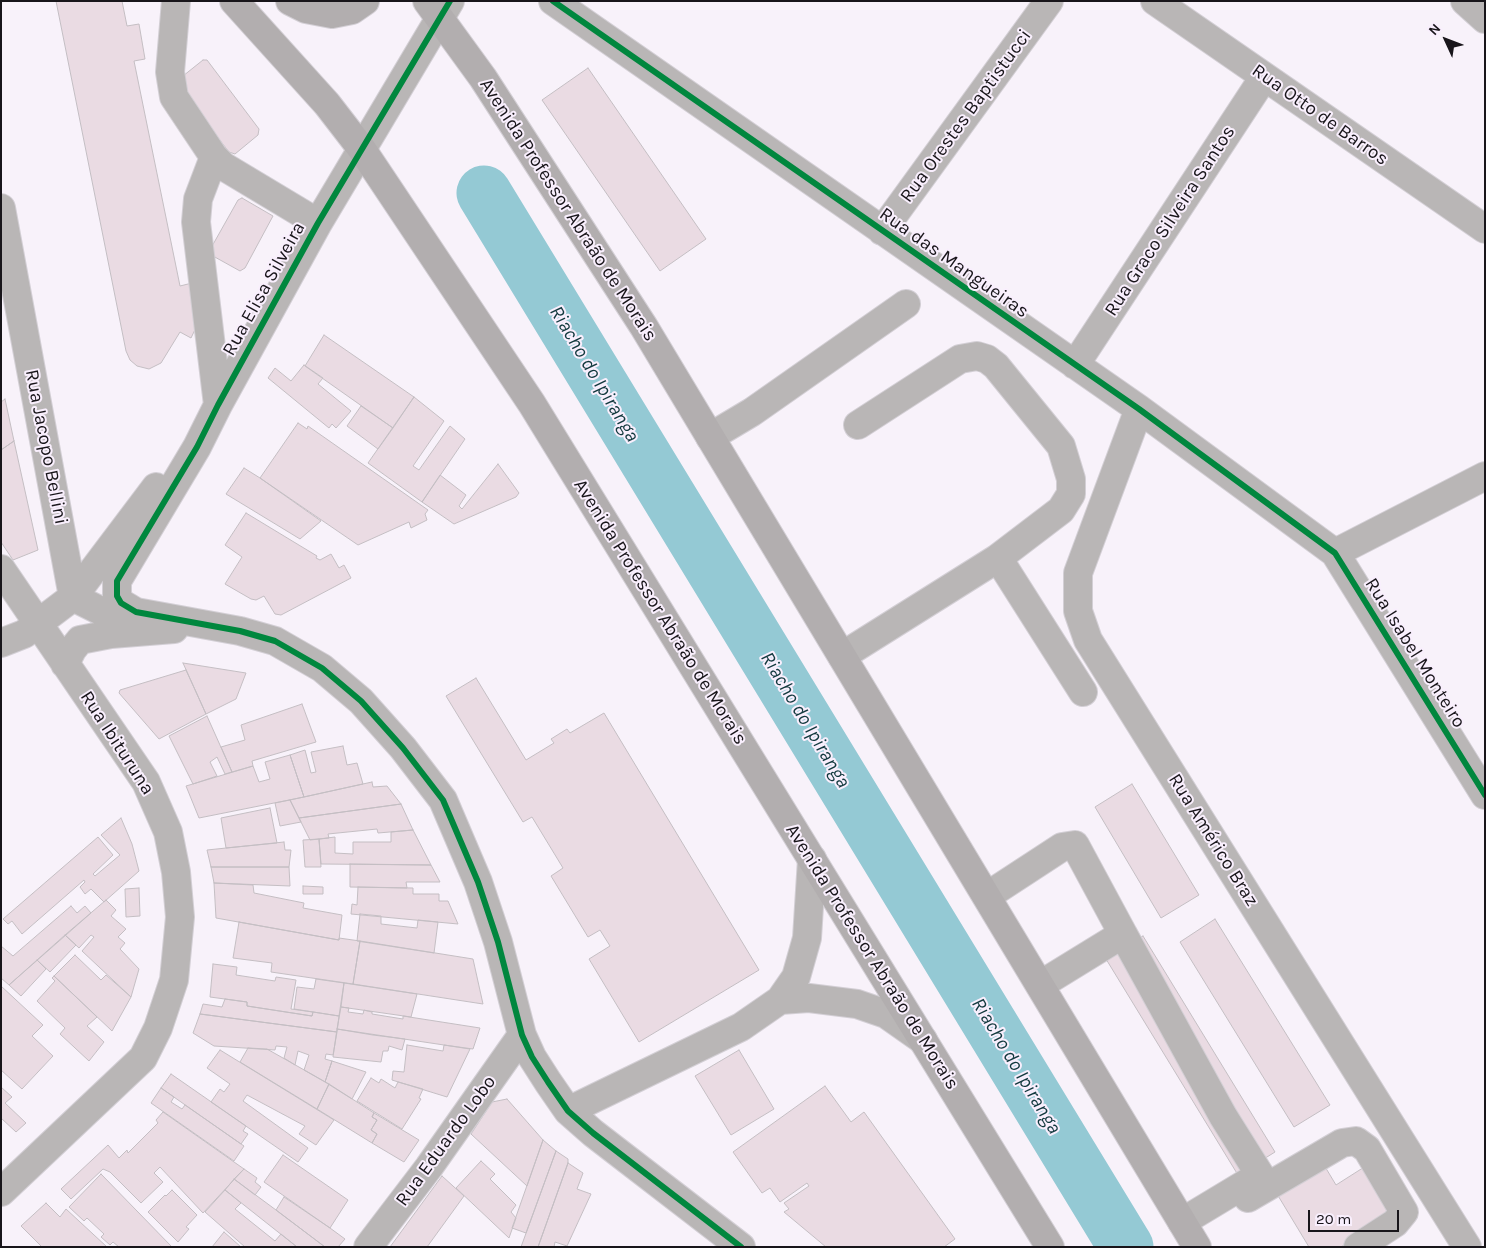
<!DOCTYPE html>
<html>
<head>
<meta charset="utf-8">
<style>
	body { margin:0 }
	#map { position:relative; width:1486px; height:1248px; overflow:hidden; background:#f8f2fa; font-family:Karla,sans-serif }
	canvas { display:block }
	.frame { position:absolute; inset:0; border:2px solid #18151a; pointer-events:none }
	.north { position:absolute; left:1421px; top:15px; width:50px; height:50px; -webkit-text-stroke:4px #f9effd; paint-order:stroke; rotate:313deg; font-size:14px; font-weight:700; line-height:20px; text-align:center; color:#18151a }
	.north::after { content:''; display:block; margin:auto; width:18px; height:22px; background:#18151a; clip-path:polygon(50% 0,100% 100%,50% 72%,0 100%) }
	.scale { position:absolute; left:1308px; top:1210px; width:91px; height:22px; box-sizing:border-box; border:2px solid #18151a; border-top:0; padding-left:6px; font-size:15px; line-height:18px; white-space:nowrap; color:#18151a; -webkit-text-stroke:4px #f9effd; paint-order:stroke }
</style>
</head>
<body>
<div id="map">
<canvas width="1486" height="1248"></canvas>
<div class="frame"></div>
<div class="north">N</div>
<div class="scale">20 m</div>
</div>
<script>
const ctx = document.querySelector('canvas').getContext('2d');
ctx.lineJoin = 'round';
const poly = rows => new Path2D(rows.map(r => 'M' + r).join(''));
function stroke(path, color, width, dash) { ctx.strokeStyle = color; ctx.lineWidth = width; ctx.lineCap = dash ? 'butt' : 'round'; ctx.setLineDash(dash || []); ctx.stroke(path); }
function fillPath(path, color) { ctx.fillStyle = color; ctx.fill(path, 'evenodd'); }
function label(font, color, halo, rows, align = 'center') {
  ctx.font = font + ' Karla,sans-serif'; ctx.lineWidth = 4; ctx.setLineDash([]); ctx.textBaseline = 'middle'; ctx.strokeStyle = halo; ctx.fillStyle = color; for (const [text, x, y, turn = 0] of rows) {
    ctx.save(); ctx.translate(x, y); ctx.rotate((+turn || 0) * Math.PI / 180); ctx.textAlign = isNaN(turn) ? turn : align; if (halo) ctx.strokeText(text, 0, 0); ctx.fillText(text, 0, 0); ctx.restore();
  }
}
stroke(poly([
	[484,193,1126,1247]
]), '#94c9d4', 55);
const building = poly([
	[56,1,122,1,127,26,139,24,145,59,134,61,180,286,192,283,201,317,191,338,180,332,161,363,149,369,137,366,130,360,126,351,56,1],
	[203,60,207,60,259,129,258,135,235,154,229,152,177,85,178,80,203,60],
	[588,68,706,239,660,271,542,100,588,68],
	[242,198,273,216,245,268,240,271,213,256,211,248,238,200,242,198],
	[324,335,414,397,393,428,305,366,324,335],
	[304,365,323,378,318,384,351,411,336,428,332,424,329,428,268,378,275,368,291,381,304,365],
	[414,397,444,421,413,466,419,470,450,426,465,439,422,502,368,463,414,397],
	[5,399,14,441,1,450,1,402,5,399],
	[361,406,393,428,378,449,347,426,361,406],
	[298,423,307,429,308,426,428,510,425,514,427,520,411,528,409,522,358,545,260,478,298,423],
	[14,441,38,550,13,560,1,542,1,450,14,441],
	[498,464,519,493,516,497,454,524,422,502,440,475,466,495,459,506,462,509,498,464],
	[244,468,260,478,321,521,300,539,226,494,244,468],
	[246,513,317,556,316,558,320,560,331,554,339,568,344,565,351,578,281,615,275,614,264,596,256,600,251,599,225,584,242,557,225,545,246,513],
	[183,663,246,673,236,699,206,714,183,663],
	[186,670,206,714,159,739,119,693,120,690,186,670],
	[476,678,526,760,554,743,551,739,567,729,570,733,604,713,759,970,639,1042,589,959,610,946,600,930,588,937,551,876,563,868,532,817,523,822,446,696,476,678],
	[302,704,316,742,252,761,253,766,232,772,221,747,245,740,241,725,302,704],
	[207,716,232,772,225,774,217,757,210,762,217,776,193,784,169,736,207,716],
	[343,746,347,765,357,763,363,784,304,797,290,755,305,750,311,773,316,772,311,752,343,746],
	[290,755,304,797,199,818,186,786,253,766,259,782,270,779,265,762,290,755],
	[372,782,373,787,387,786,401,804,299,818,290,800,372,782],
	[1132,784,1199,895,1161,918,1095,807,1132,784],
	[290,800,301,822,280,826,275,803,290,800],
	[401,804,413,830,378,833,377,829,328,834,329,838,310,840,299,818,401,804],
	[270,808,277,843,226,848,221,818,270,808],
	[121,818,132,844,139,871,104,902,91,889,85,894,80,887,85,882,84,880,22,934,12,921,8,924,3,919,98,837,113,855,93,874,95,876,120,855,101,835,121,818],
	[413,830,431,865,321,864,319,839,335,837,335,853,353,854,353,842,391,842,391,832,413,830],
	[319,839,321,867,305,867,303,840,319,839],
	[284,842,285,850,291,850,289,867,211,867,207,850,284,842],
	[350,864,431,865,440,882,406,882,407,888,350,887,350,864],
	[211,867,289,867,290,886,214,883,211,867],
	[214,883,253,885,254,893,304,903,303,908,342,915,339,940,216,918,214,883],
	[303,886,323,887,323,894,303,894,303,886],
	[358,887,413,888,413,894,439,894,439,901,448,901,458,924,351,914,352,904,357,905,358,887],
	[139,888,140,916,126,917,125,889,139,888],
	[106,900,116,910,111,916,126,929,118,937,125,943,120,949,139,969,131,997,82,951,94,937,91,935,79,948,65,935,106,900],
	[71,906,77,913,85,906,91,913,9,985,1,978,1,946,13,956,71,906],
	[360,914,381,916,381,924,417,928,418,920,438,922,434,953,357,941,360,914],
	[1215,919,1330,1105,1294,1127,1180,942,1215,919],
	[239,922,339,940,339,938,360,941,353,984,271,972,272,963,233,958,239,922],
	[65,935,76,945,50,972,37,960,65,935],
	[1143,936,1275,1152,1238,1175,1106,959,1143,936],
	[360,941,473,959,483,1004,353,984,360,941],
	[75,955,101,980,106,975,131,997,112,1031,54,976,75,955],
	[37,960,46,969,21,996,9,985,37,960],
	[213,964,237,967,236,975,275,981,276,977,296,980,291,1009,313,1012,312,1016,247,1006,247,1002,210,997,213,964],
	[54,976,97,1017,87,1026,104,1042,89,1061,60,1034,65,1028,37,1001,55,981,52,978,54,976],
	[316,979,344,983,339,1016,294,1009,297,987,314,989,316,979],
	[344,983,417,994,411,1017,341,1007,344,983],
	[1,986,43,1025,32,1036,53,1056,22,1089,1,1070,1,986],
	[225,999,247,1002,247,1006,312,1016,313,1012,339,1016,337,1032,200,1014,203,1004,222,1007,225,999],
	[341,1007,349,1008,348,1012,363,1014,364,1010,372,1012,372,1014,403,1019,403,1016,480,1028,473,1049,444,1045,337,1029,341,1007],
	[200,1014,337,1032,333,1055,326,1054,325,1059,332,1061,325,1082,304,1070,309,1055,298,1051,295,1065,284,1058,287,1047,276,1046,275,1050,214,1046,193,1033,200,1014],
	[337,1029,373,1035,405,1039,402,1050,389,1046,388,1051,383,1051,381,1062,333,1057,337,1029],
	[407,1045,443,1051,444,1045,470,1049,447,1097,392,1080,393,1071,404,1072,407,1045],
	[248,1048,267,1049,329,1084,317,1109,240,1062,248,1048],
	[220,1050,334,1120,316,1145,299,1134,305,1126,247,1095,243,1101,308,1148,298,1162,211,1102,220,1089,224,1092,230,1084,207,1068,220,1050],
	[739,1050,774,1109,731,1135,695,1076,739,1050],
	[332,1061,366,1072,352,1099,325,1082,332,1061],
	[171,1074,246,1126,243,1131,248,1134,241,1144,161,1088,171,1074],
	[371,1078,379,1083,381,1079,395,1088,398,1082,423,1089,419,1098,421,1099,402,1129,357,1101,371,1078],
	[329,1084,374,1113,372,1117,377,1120,371,1130,377,1134,372,1143,317,1109,329,1084],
	[825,1086,851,1122,864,1112,955,1239,944,1247,826,1247,784,1212,789,1209,784,1203,809,1186,807,1183,780,1202,770,1188,762,1193,733,1152,825,1086],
	[1,1087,12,1097,5,1103,26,1123,16,1132,1,1118,1,1087],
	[161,1088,174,1097,171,1102,182,1109,185,1105,244,1146,234,1161,151,1103,161,1088],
	[507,1099,543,1140,527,1186,471,1134,492,1102,507,1099],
	[163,1112,244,1169,203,1213,160,1167,154,1173,163,1182,141,1203,110,1172,103,1169,71,1199,61,1189,108,1145,119,1158,127,1150,128,1153,158,1123,156,1120,163,1112],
	[374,1113,419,1140,404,1162,372,1143,377,1134,371,1130,377,1120,372,1117,374,1113],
	[543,1140,556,1151,526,1233,512,1228,543,1140],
	[556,1151,568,1159,568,1163,538,1247,521,1247,556,1151],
	[283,1155,348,1200,330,1228,264,1182,283,1155],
	[481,1161,495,1174,490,1179,516,1205,511,1212,516,1218,509,1238,456,1188,481,1161],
	[568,1163,583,1173,577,1189,591,1194,567,1246,555,1242,554,1247,538,1247,568,1163],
	[1369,1164,1394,1204,1389,1217,1341,1247,1309,1247,1277,1194,1324,1165,1336,1185,1369,1164],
	[244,1169,257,1178,255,1182,261,1187,255,1195,234,1179,244,1169],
	[101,1174,172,1247,119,1247,113,1242,110,1245,101,1237,104,1234,87,1218,84,1221,69,1207,101,1174],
	[442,1176,464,1196,427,1247,390,1247,442,1176],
	[234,1179,276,1210,325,1247,297,1247,225,1190,234,1179],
	[172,1190,197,1215,186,1227,189,1229,178,1242,148,1212,165,1195,166,1196,172,1190],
	[225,1190,241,1203,235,1209,275,1241,281,1234,297,1247,245,1247,205,1212,225,1190],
	[284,1197,330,1228,345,1239,338,1247,325,1247,276,1210,284,1197],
	[46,1203,60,1217,66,1209,107,1247,42,1247,21,1226,46,1203],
	[224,1232,241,1247,212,1247,224,1232]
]);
fillPath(building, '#eadbe3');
stroke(building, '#c4bec3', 1);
const minor = poly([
	[176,1,170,72,174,97,214,157,223,166,318,223],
	[450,1,318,223,218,405,197,447,117,581,117,596,121,603,136,612,240,631,275,641,322,668,361,701,403,748,443,800,478,882,498,942,522,1035,532,1057,548,1082,568,1111,593,1133,741,1247],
	[553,1,1139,409,1335,553,1485,795],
	[1155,1,1485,229],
	[1465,1,1485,19],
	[214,157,198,199,196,222,218,405],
	[1,208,73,597],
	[882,231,1049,1],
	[1075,365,1264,77],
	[1139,409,1078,573,1078,611,1088,640,1467,1247],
	[858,425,960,359,977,356,987,359,996,366,1061,446,1071,479,1071,494,1061,510,998,558],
	[710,437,752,412,906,304],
	[1335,553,1485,476],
	[1,569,146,782,168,832,176,872,180,917,174,980,158,1028,143,1058,1,1192],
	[73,597,101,611,140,625],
	[1,643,24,634,73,597,156,487],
	[842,656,998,558,1083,692],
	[65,664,72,650,80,640,111,634,174,629],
	[987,896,1062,847,1075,845,1123,934],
	[1040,985,1123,934,1223,1116,1260,1175,1182,1222],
	[780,1000,809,998,857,1004,886,1014,923,1040],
	[568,1111,741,1027,780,1000,796,977,807,938,812,859],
	[1248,1198,1342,1143,1356,1141,1367,1149,1404,1212,1395,1223,1358,1247],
	[368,1247,429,1167,522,1035]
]);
const major = poly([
	[234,1,327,104,361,148,532,404,1050,1247],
	[290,1,306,9,332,14,352,10,365,1],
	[427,1,483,78,644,327,1197,1247]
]);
stroke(minor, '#d3cfd5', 30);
stroke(major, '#d3cfd5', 30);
stroke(minor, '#b9b6b6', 28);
stroke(major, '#b2aeaf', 28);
stroke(poly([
	[450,1,318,223,218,405,197,447,117,581,117,596,121,603,136,612,240,631,275,641,322,668,361,701,403,748,443,800,478,882,498,942,522,1035,532,1057,548,1082,568,1111,593,1133,741,1247],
	[553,1,1139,409,1335,553,1485,795]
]), '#00873e', 6);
label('19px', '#18151a', '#f9effd', [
	["Rua Otto de Barros",1320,115,35],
	["Rua Orestes Baptistucci",966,116,-54],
	["Avenida Professor Abraão de Morais",568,210,57],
	["Rua Graco Silveira Santos",1170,221,-57],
	["Rua das Mangueiras",954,263,35],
	["Rua Elisa Silveira",264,289,-61],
	["Rua Jacopo Bellini",46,447,79],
	["Avenida Professor Abraão de Morais",660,612,58],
	["Rua Isabel Monteiro",1415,653,58],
	["Rua Ibituruna",117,743,57],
	["Rua Américo Braz",1213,840,58],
	["Avenida Professor Abraão de Morais",872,957,58],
	["Rua Eduardo Lobo",446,1141,-54]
]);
label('italic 20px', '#11383d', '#f9effd', [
	["Riacho do Ipiranga",594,374,59],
	["Riacho do Ipiranga",805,720,59],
	["Riacho do Ipiranga",1016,1066,59]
]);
</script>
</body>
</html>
